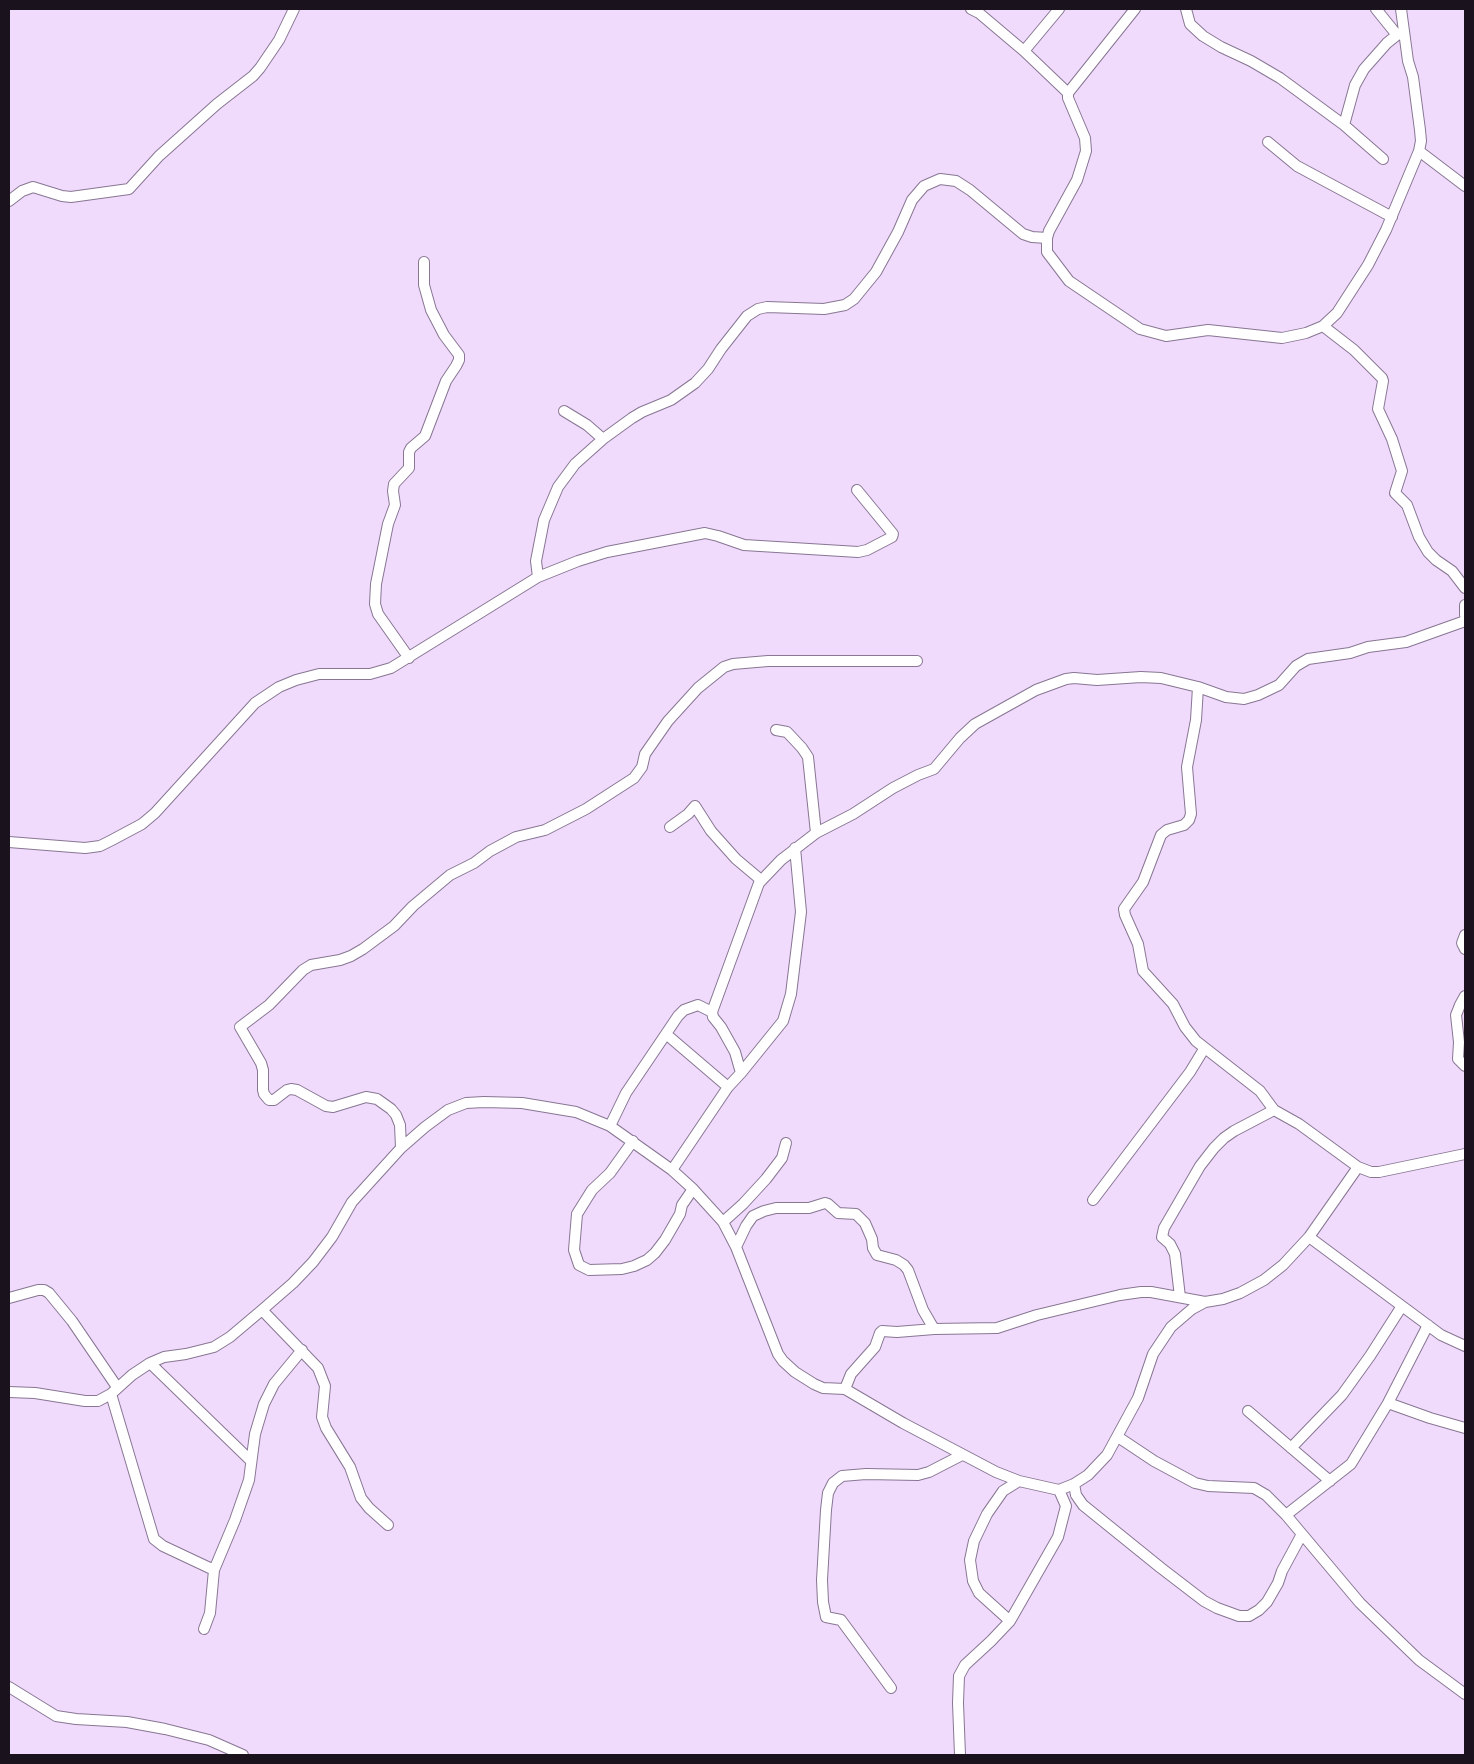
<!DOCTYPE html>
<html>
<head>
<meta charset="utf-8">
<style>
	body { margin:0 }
	#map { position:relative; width:1474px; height:1764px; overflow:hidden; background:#f0dbfc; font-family:Rubik,sans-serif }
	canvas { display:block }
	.frame { position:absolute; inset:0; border:10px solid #1a131e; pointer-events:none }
</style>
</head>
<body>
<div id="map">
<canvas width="1474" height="1764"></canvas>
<div class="frame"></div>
</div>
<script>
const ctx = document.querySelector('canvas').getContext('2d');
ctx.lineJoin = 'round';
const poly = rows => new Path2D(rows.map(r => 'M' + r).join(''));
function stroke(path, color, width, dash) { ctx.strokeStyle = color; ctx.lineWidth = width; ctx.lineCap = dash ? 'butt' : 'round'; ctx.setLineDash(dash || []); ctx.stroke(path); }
const street = poly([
	[971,9,979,13,1024,51,1068,93],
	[1135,9,1068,93,1068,98,1085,138,1086,151,1077,180,1049,231,1047,238,1047,252,1069,281,1140,329,1166,336,1208,330,1282,338,1306,333,1323,326,1337,313,1368,265,1386,230,1419,151,1421,141,1420,130,1413,77,1408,61,1401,9],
	[1186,9,1190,24,1203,36,1221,47,1251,61,1280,78,1344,125,1383,159],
	[1376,9,1397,35],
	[1024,51,1059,9],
	[1344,125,1355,85,1364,69,1387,43,1397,35,1404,33],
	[1268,142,1297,166,1392,217],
	[1419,151,1465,186],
	[9,201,22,191,33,187,62,196,71,197,129,189,159,156,217,104,253,76,260,68,279,40,294,9],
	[1323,326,1354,350,1382,378,1383,381,1378,409,1392,439,1402,471,1395,493,1407,505,1419,537,1428,552,1436,560,1452,571,1465,588],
	[564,411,587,425,603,439],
	[538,577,536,561,544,520,558,487,575,464,603,439,632,418,642,412,671,400,695,383,708,369,721,349,747,316,758,309,767,307,824,309,845,305,854,299,876,272,898,232,912,200,924,186,940,179,956,181,970,190,1023,234,1032,237,1047,238],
	[1465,605,1465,615],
	[409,658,378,614,375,604,376,584,388,524,395,505,393,491,394,484,409,468,409,452,411,448,425,436,446,381,456,366,459,360,459,355,444,335,431,310,424,285,424,262],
	[1198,687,1196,720,1187,767,1191,814,1189,820,1184,825,1167,830,1161,835,1143,882,1124,909,1125,915,1138,944,1143,971,1173,1004,1185,1027,1196,1041,1260,1091,1274,1110,1299,1124,1358,1167,1371,1172,1379,1172,1465,1154],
	[776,730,787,732,802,748,808,757,816,833],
	[670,827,688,814,695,806,711,831,736,859,761,880],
	[9,842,85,848,100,846,112,840,142,824,155,813,255,703,279,687,296,680,319,674,370,674,391,668,538,577,578,561,607,552,705,533,718,536,744,545,858,552,867,550,892,537,893,534,857,490],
	[1465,935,1462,943,1465,949],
	[1465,996,1460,1005,1456,1015,1459,1042,1458,1059,1465,1066],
	[666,1034,728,1087],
	[741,1073,735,1052,721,1027,713,1017,712,1012,759,883,781,860,816,833,853,814,893,788,918,775,934,769,960,738,975,724,1036,690,1066,679,1074,678,1097,680,1141,677,1161,678,1198,687,1226,697,1244,699,1258,695,1279,685,1296,666,1308,659,1350,653,1368,647,1406,642,1465,621],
	[610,1126,626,1093,678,1016,684,1010,698,1005,712,1012],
	[633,1141,610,1173,592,1190,577,1214,574,1250,579,1265,589,1270,622,1269,634,1266,647,1260,655,1253,665,1240,680,1214,682,1205,693,1189],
	[401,1148,400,1125,396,1115,391,1109,377,1099,366,1097,333,1107,326,1106,297,1090,291,1089,287,1090,274,1100,269,1100,264,1094,263,1090,263,1070,261,1063,240,1027,269,1005,303,970,311,965,340,960,351,956,363,949,394,926,413,906,450,875,474,863,490,851,516,837,545,830,586,809,634,778,642,767,645,754,668,721,698,688,724,667,733,664,768,661,917,661],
	[672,1170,728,1087,741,1073,783,1021,791,994,801,912,795,848],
	[1093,1200,1190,1072,1204,1049],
	[723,1222,743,1204,766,1179,782,1158,786,1143],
	[1309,1237,1441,1335,1465,1346],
	[736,1247,746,1226,753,1216,764,1211,776,1208,809,1208,825,1203,828,1204,838,1213,856,1214,865,1223,872,1239,873,1248,877,1255,896,1260,904,1265,908,1270,923,1310,934,1329],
	[1180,1297,1175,1254,1170,1244,1162,1237,1164,1228,1200,1166,1214,1148,1224,1138,1234,1131,1274,1110],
	[9,1298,38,1290,44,1290,49,1293,72,1321,117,1387],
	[262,1310,318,1368,325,1386,322,1417,326,1428,350,1467,361,1498,369,1508,388,1525],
	[150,1363,250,1460],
	[845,1389,851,1374,875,1347,880,1333,882,1331,897,1332,934,1329,997,1328,1037,1315,1120,1295,1141,1292,1151,1292,1205,1302],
	[9,1392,35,1393,85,1401,98,1401,111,1394,132,1375,150,1363,164,1357,186,1354,214,1347,230,1337,262,1310,293,1283,313,1262,332,1237,352,1202,401,1148,425,1127,448,1110,466,1103,484,1102,522,1103,576,1112,610,1126,672,1170,693,1189,723,1222,736,1247,778,1354,783,1361,795,1372,814,1384,823,1388,845,1389,903,1423,996,1472,1019,1481,1059,1490,1074,1484,1088,1475,1107,1455,1138,1398,1153,1354,1171,1327,1192,1309,1205,1302,1223,1299,1240,1293,1264,1280,1283,1265,1309,1237,1358,1167],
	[111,1394,154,1539,163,1546,214,1570],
	[1388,1403,1430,1418,1465,1428],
	[1248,1411,1330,1481],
	[1118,1437,1154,1461,1195,1483,1208,1486,1254,1488,1266,1495,1286,1515,1360,1603,1419,1660,1465,1694],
	[1291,1448,1342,1395,1370,1356,1402,1306],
	[1074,1484,1076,1495,1083,1505,1161,1568,1204,1601,1217,1608,1239,1616,1249,1616,1259,1610,1267,1602,1278,1583,1282,1571,1302,1534],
	[1286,1515,1351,1464,1388,1403,1428,1325],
	[1010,1621,979,1593,973,1581,970,1560,974,1541,987,1514,1003,1491,1019,1481],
	[204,1629,210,1613,214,1570,235,1520,249,1480,255,1434,264,1404,274,1384,302,1350],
	[9,1687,56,1716,76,1719,127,1722,165,1729,209,1740,243,1755],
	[891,1688,841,1620,826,1617,823,1602,822,1580,826,1510,828,1493,833,1483,842,1476,866,1474,918,1475,929,1472,962,1455],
	[960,1755,958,1703,959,1676,965,1665,991,1641,1010,1621,1058,1537,1066,1506,1059,1490]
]);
stroke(street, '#887693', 12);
stroke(street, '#fff', 10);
</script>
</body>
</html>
